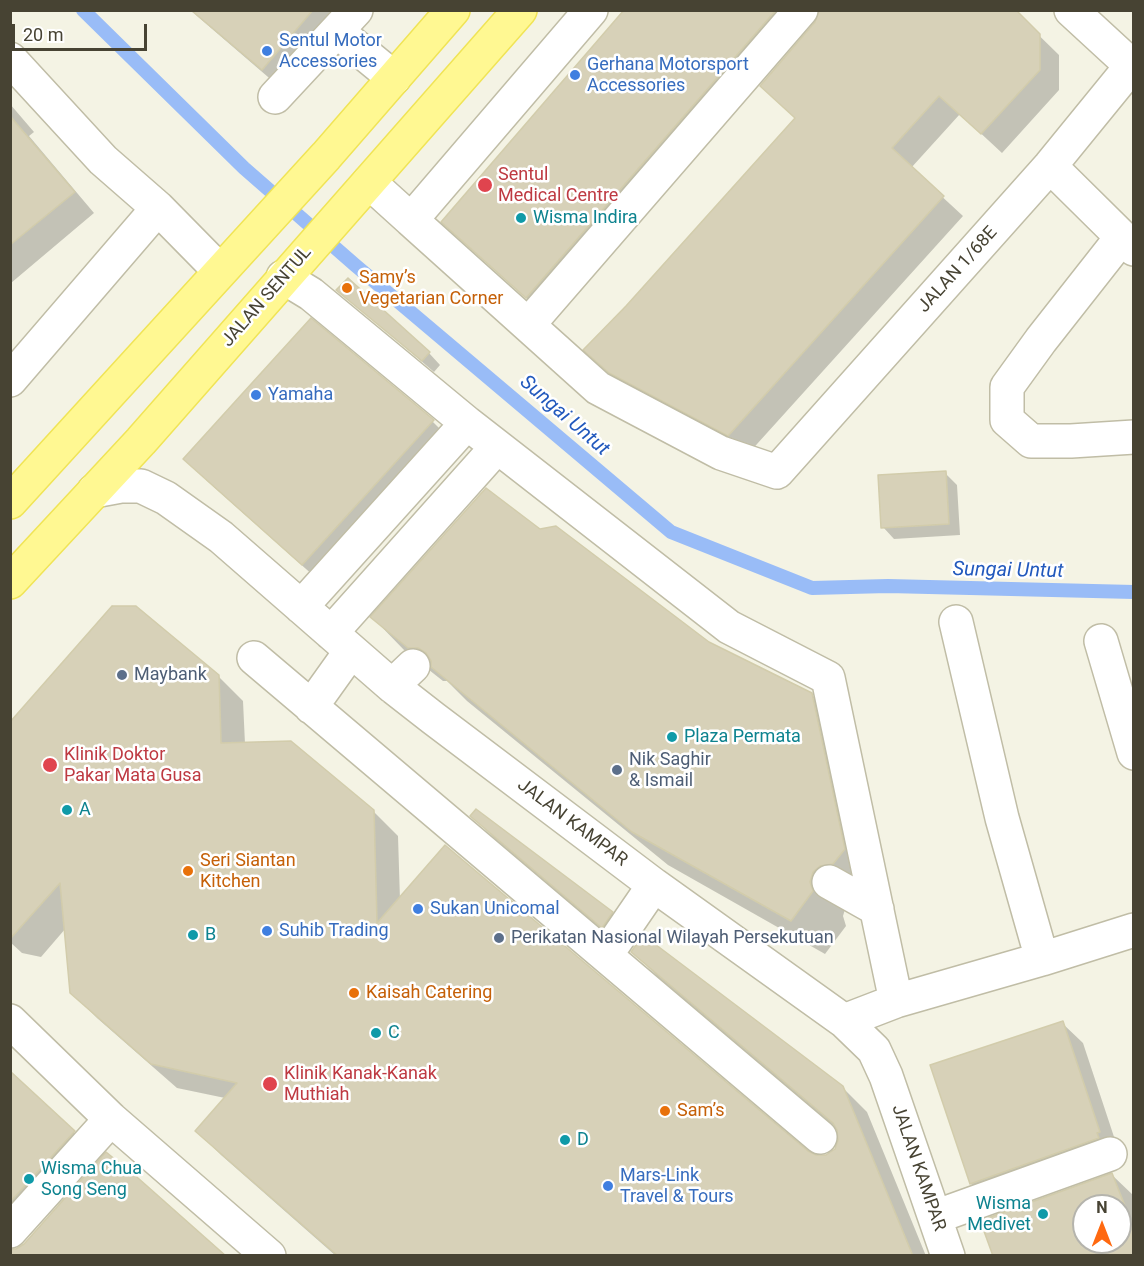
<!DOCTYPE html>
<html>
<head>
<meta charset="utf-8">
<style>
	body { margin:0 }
	#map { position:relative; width:1144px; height:1266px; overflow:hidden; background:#f4f3e4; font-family:Roboto,sans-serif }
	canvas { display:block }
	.frame { position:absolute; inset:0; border:12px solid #474333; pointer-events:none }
	.north { position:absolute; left:1072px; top:1194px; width:60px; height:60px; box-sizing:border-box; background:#fff; border:2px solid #b5b4ad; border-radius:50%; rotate:0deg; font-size:16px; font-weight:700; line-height:24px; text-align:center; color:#474333 }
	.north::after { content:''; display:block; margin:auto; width:21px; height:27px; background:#ff6910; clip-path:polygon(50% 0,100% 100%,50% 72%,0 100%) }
	.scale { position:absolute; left:12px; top:24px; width:135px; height:27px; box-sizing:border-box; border:3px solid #474333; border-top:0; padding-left:8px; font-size:18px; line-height:21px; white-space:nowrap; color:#474333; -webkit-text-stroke:4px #fff; paint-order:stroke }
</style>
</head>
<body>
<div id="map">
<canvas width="1144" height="1266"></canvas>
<div class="frame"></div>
<div class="north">N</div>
<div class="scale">20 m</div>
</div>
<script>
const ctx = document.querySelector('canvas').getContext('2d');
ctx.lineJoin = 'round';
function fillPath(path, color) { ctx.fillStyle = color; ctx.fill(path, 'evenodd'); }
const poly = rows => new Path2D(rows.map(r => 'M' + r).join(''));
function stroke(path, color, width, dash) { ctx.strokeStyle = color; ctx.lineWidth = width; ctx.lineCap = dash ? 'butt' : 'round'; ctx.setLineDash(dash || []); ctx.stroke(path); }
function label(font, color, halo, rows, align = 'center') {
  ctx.font = font + ' Roboto,sans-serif'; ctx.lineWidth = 5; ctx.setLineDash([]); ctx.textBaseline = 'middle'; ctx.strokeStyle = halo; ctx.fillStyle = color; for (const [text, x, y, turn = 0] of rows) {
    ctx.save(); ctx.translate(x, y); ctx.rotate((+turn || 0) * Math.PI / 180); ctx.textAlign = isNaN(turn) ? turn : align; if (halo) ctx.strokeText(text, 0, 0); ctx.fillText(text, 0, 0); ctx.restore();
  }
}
fillPath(poly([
	[190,10,350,10,282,89],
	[626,10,1013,10,1059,55,1059,90,1002,153,960,114,911,168,963,216,748,454,630,392,605,369,627,307,796,119,762,86,816,23,821,11,814,12,547,317,463,241],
	[10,104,34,132,29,136,94,213,11,283],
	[338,290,429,353,440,365,434,372],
	[311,320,433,422,454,443,324,585,206,480],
	[945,473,957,485,960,535,894,539,883,527],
	[539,531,708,643,811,694,845,728,878,883,846,906,843,916,846,926,825,954,668,865,467,701,447,681,443,681,405,651,372,617],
	[218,676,243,701,245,744,373,811,398,836,400,900,816,1157,826,1156,836,1150,840,1140,839,1130,657,976,633,952,842,1087,867,1112,926,1256,336,1256,221,1155,197,1131,225,1098,177,1088,97,1018,72,993,66,928,41,957,22,953,10,942,10,724],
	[472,816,612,913,633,934,624,948,493,837],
	[1062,1023,1083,1043,1119,1152,992,1204,971,1184,932,1065],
	[10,1073,87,1145,10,1230],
	[1112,1175,1134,1196,1134,1256,995,1256],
	[1084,1206,1120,1206,1120,1242,1084,1242]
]), '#0003');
stroke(poly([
	[83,10,244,168,355,265,671,532,812,588,888,586,1134,592]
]), '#99bcf7', 14);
const building = poly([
	[191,10,313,10,262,70,191,10],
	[624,10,776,10,526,298,441,222,624,10],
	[819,10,1016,10,1040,34,1040,70,981,134,939,96,892,148,944,196,728,436,609,373,583,350,626,306,795,118,760,86,815,22,819,10],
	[10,116,75,192,10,245,10,116],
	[348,278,430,352,422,361,336,290,348,278],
	[311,318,434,420,302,565,183,459,311,318],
	[946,471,949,524,881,528,878,475,946,471],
	[486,488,540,529,556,526,709,642,812,693,845,849,833,864,820,866,813,872,810,882,813,891,791,921,632,832,431,667,431,661,426,653,418,648,408,648,370,617,486,488],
	[112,606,136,606,219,675,221,743,291,741,374,810,377,923,445,845,808,1151,816,1155,826,1155,835,1149,838,1140,837,1130,833,1123,631,952,643,935,843,1086,913,1256,338,1256,195,1131,237,1083,151,1064,70,993,60,883,10,939,10,722,112,606],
	[476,809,613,912,602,928,470,816,476,809],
	[1063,1021,1100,1132,1097,1133,1099,1138,970,1184,930,1065,1063,1021],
	[10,1071,75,1131,10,1202,10,1071],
	[106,1152,138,1178,226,1256,10,1256,10,1249,16,1249,24,1244,106,1152],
	[1112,1173,1134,1229,1134,1256,993,1256,981,1223,982,1220,1112,1173],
	[1084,1206,1120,1206,1120,1242,1084,1242,1084,1206]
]);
fillPath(building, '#d7d1b8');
stroke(building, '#d2ccab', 1.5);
const minor = poly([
	[1071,10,1134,68],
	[338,32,394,78],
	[10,59,103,160,158,208,220,271],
	[275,97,356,10],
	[1050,166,1134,249],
	[369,182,411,220,591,10],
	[411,220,598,388,721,453,777,472,1050,166,1134,63],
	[1122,237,1041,340,1007,387,1007,420,1031,441,1071,441,1134,437],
	[283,277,311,294,467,423,301,607],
	[528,325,801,10],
	[10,380,158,208],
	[467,423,729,627,828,678,896,1001],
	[94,491,121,486,141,486,166,498,221,537,392,686,433,718,654,885,844,1021,874,1050,886,1076,948,1256],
	[956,622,1002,818,1042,959],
	[331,633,497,447],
	[1101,641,1134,753],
	[254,658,820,1137],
	[392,686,413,666],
	[311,707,351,651],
	[829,882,877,909],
	[606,955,654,885],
	[10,1021,111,1119,269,1256],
	[844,1021,896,1001,1042,959,1134,930],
	[935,1217,1110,1154],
	[10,1231,111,1119]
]);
const major = poly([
	[10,502,326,156,453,10],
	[10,582,141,441,520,10]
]);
stroke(minor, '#c0bda6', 36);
stroke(major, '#f0e456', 36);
stroke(minor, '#fff', 33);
stroke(major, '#fff892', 33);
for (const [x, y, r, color] of [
	[267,51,6,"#3f7fe0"],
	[575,75,6,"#3f7fe0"],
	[485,185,8,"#e0444e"],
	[521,218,6,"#0f9aa8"],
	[347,288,6,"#e8710a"],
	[256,395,6,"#3f7fe0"],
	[122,675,6,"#5c6f8a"],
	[672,737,6,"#0f9aa8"],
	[50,765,8,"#e0444e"],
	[617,770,6,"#5c6f8a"],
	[67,810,6,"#0f9aa8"],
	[188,871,6,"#e8710a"],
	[418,909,6,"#3f7fe0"],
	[267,931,6,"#3f7fe0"],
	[193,935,6,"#0f9aa8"],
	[499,938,6,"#5c6f8a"],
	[354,993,6,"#e8710a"],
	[376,1033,6,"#0f9aa8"],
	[270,1084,8,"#e0444e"],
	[665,1111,6,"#e8710a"],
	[565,1140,6,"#0f9aa8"],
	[29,1179,6,"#0f9aa8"],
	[608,1186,6,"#3f7fe0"],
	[1043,1214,6,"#0f9aa8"]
]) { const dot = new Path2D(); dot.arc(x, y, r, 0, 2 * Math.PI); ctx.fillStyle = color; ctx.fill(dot); stroke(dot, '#fff', 2); }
label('18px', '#366cbe', '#fff', [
	["Sentul Motor",279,41],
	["Accessories",279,62],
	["Gerhana Motorsport",587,65],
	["Accessories",587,86],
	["Yamaha",268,395],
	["Sukan Unicomal",430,909],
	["Suhib Trading",279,931],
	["Mars-Link",620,1176],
	["Travel & Tours",620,1197]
], 'left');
label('18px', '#be3a42', '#fff', [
	["Sentul",498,175],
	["Medical Centre",498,196],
	["Klinik Doktor",64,755],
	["Pakar Mata Gusa",64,776],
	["Klinik Kanak-Kanak",284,1074],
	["Muthiah",284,1095]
], 'left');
label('18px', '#0d838f', '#fff', [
	["Wisma Indira",533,218],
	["Plaza Permata",684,737],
	["A",79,810],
	["B",205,935],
	["C",388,1033],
	["D",577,1140],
	["Wisma Chua",41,1169],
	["Song Seng",41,1190],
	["Wisma",1031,1204,"right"],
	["Medivet",1031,1225,"right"]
], 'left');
label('18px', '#474333', '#fff', [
	["JALAN 1/68E",958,270,-48],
	["JALAN SENTUL",267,297,-49],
	["JALAN KAMPAR",572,823,37],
	["JALAN KAMPAR",918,1168,71]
]);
label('18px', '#c56008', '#fff', [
	["Samy’s",359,278],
	["Vegetarian Corner",359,299],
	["Seri Siantan",200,861],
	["Kitchen",200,882],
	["Kaisah Catering",366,993],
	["Sam’s",677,1111]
], 'left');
label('18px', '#4e5e75', '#fff', [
	["Maybank",134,675],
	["Nik Saghir",629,760],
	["& Ismail",629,781],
	["Perikatan Nasional Wilayah Persekutuan",511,938]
], 'left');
label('italic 20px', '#2259bd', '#fff', [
	["Sungai Untut",564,416,41],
	["Sungai Untut",1008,571,1]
]);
</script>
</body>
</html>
